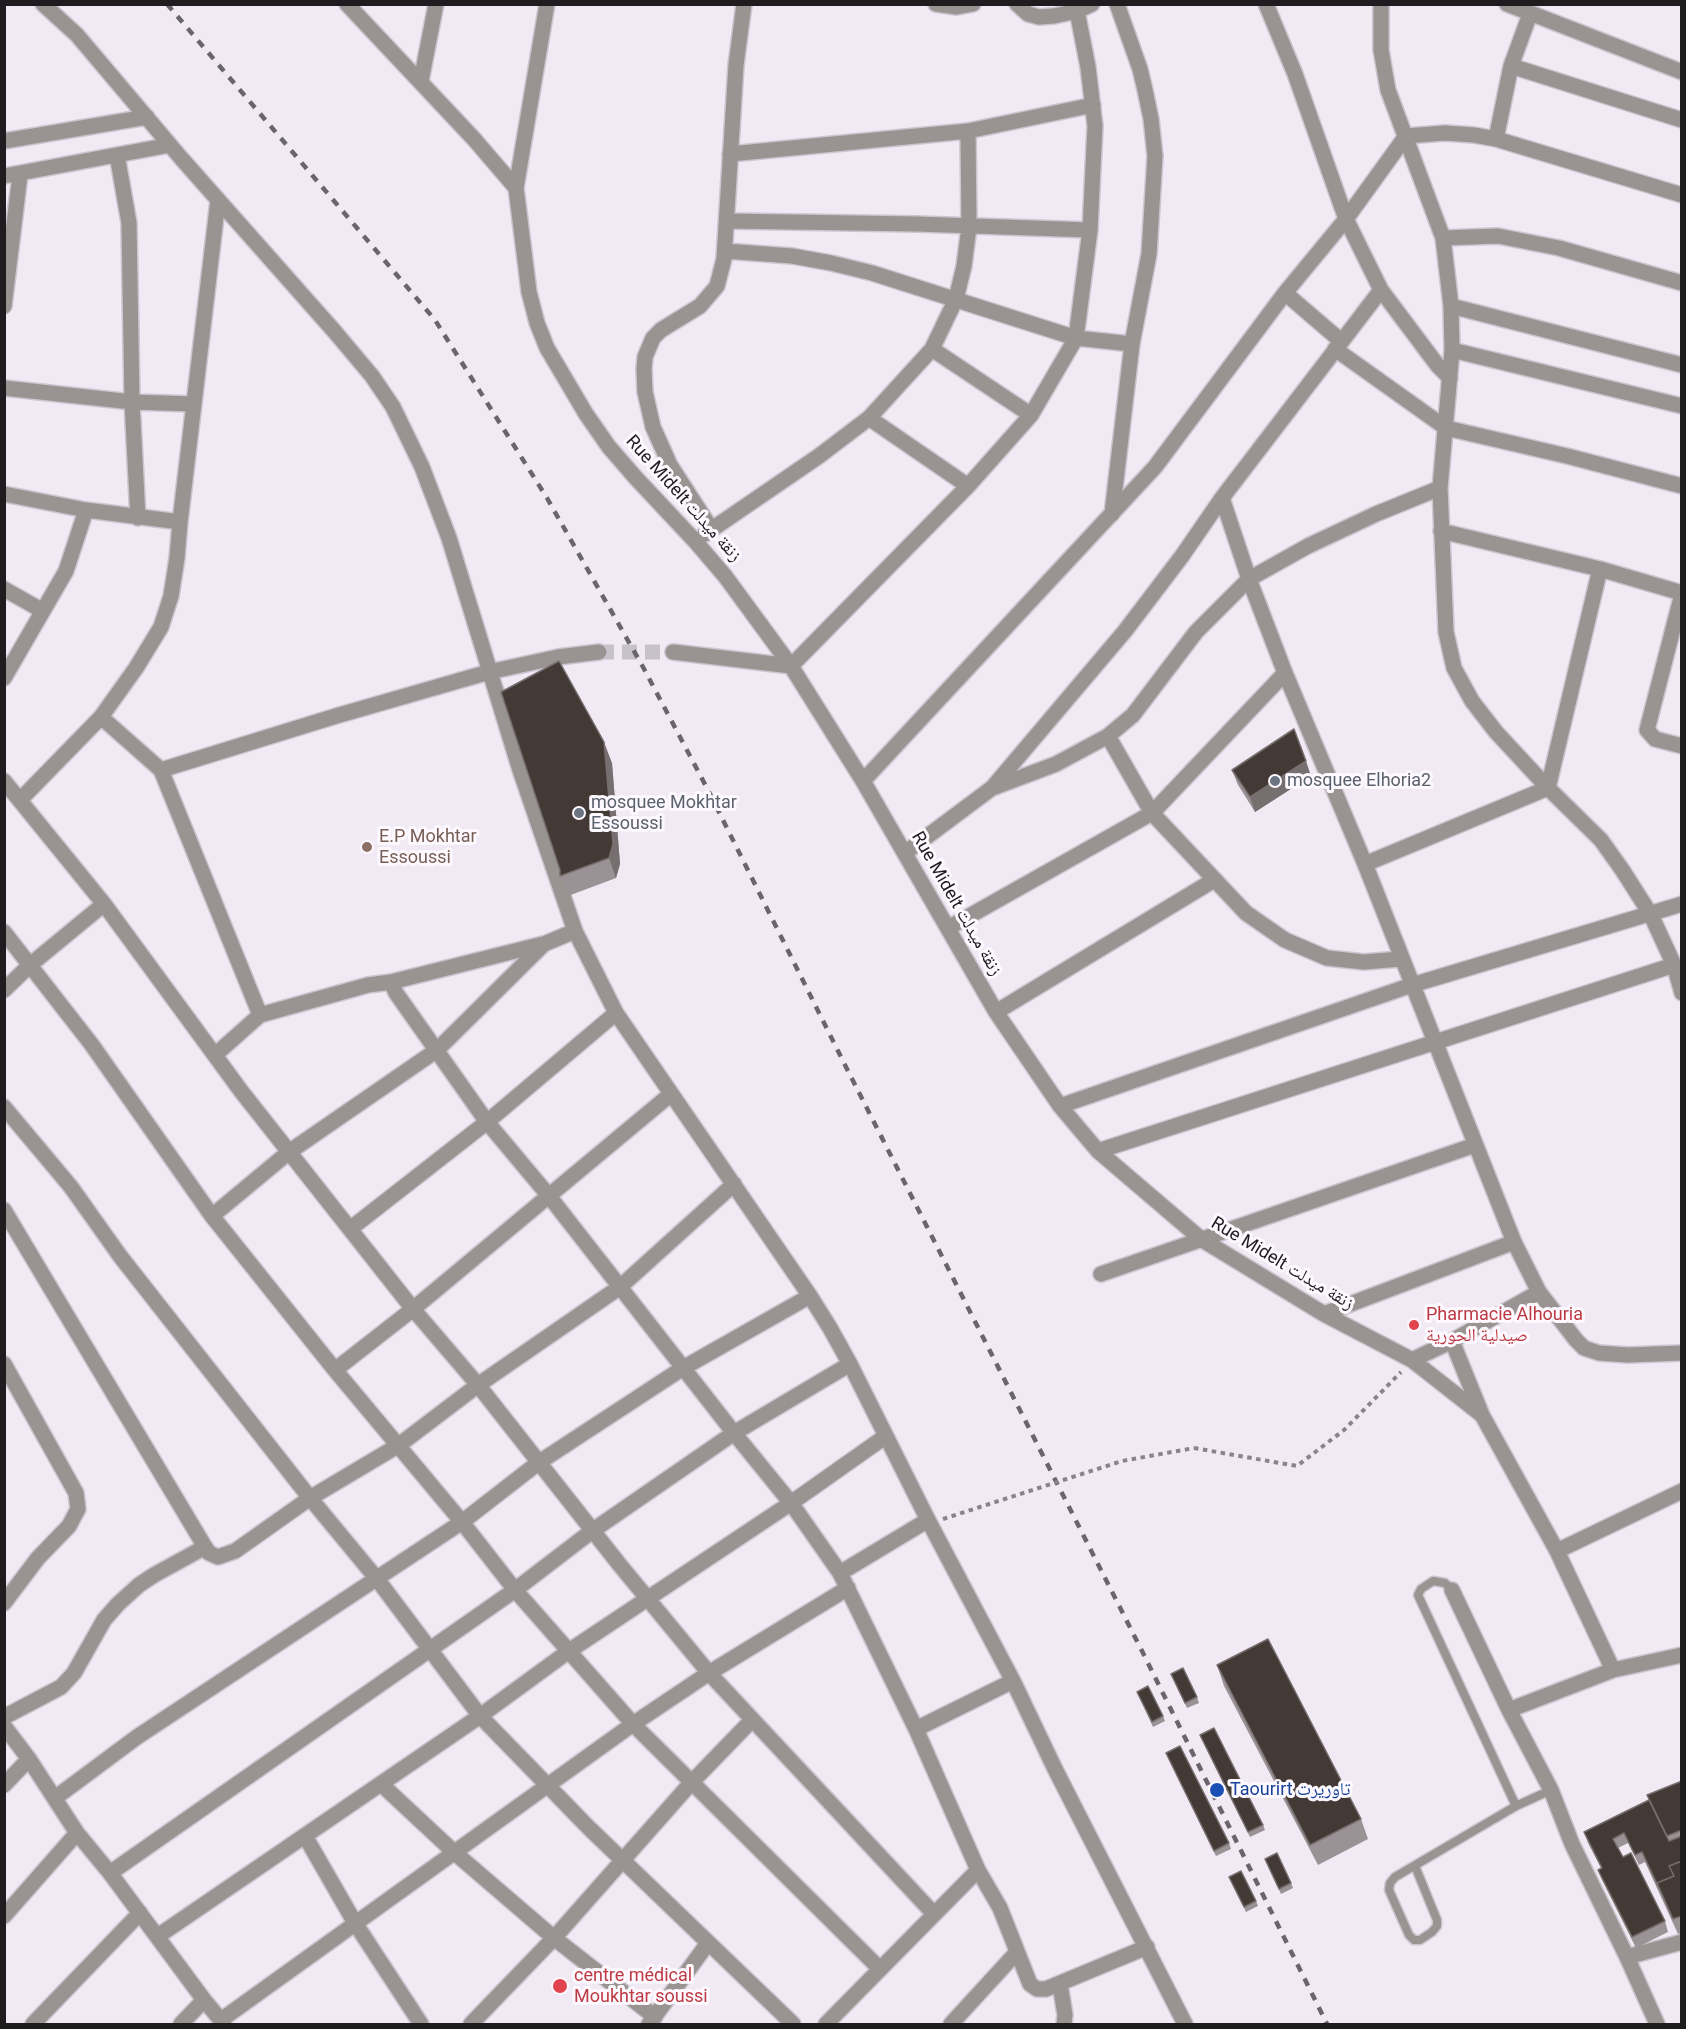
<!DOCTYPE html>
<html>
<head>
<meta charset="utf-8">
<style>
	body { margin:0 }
	#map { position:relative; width:1686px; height:2029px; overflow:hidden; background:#f1eaf5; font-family:Roboto,sans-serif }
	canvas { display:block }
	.frame { position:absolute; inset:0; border:6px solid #1f1c20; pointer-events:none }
</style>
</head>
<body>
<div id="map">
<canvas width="1686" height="2029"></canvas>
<div class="frame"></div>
</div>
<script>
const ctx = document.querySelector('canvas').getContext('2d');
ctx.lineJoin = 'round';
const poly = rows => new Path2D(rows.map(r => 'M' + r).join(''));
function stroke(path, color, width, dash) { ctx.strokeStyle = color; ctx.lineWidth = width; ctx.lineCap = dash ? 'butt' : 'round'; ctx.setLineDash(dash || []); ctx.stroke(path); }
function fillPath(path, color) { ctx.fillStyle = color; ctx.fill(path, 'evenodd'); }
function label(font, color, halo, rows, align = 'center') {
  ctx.font = font + ' Roboto,"Noto Naskh Arabic",sans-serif'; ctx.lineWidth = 6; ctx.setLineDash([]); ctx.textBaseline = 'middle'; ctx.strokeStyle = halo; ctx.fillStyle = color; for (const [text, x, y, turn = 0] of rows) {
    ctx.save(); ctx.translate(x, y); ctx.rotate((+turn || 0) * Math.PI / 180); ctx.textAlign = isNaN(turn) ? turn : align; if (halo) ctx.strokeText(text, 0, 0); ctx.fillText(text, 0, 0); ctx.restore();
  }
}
stroke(poly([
	[599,652,673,652]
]), '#c7c1ca', 15, [15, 8]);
const lane = poly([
	[1452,1590,1445,1583,1433,1581,1421,1589,1418,1595,1516,1806],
	[1415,1866,1437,1920,1437,1926,1432,1932,1420,1940,1414,1940,1409,1935,1389,1890,1390,1883,1395,1877,1516,1806,1551,1790]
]);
const street = poly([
	[43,4,77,35,181,158,335,332,372,376,393,407,422,467,449,538,520,770,575,931,616,1013,810,1296,830,1328,850,1364,928,1520,1013,1681,1055,1769,1185,2024],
	[347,4,474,139,516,188],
	[547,4,516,188,529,292,537,323,547,348,586,414,609,447,635,477,695,541,725,576,791,666,863,781,996,1012,1060,1106,1098,1151,1201,1239,1324,1314,1412,1360,1482,1415,1557,1551,1613,1670],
	[936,4,957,7,973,4],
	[1017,4,1028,14,1039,17,1054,16,1077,11,1092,4],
	[1266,4,1295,74,1346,219,1381,290,1438,366,1450,378],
	[1381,4,1381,50,1388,90,1443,238,1451,306,1452,350,1440,488,1446,632,1454,668,1472,701,1496,732,1548,788,1601,840,1623,871,1651,915,1674,965,1682,993],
	[1507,4,1682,72],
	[1511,66,1682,120],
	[421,81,436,4],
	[1496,139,1511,66,1530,14],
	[4,141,147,117],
	[730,154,968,131,1093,105],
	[117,155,129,223,132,402,138,518],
	[4,176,170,145],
	[727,221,917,224,1090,230],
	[1443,238,1498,236,1559,248,1682,283],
	[725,251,792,256,831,263,872,273,1076,338,1132,344],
	[1285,293,1341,341],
	[4,306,20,175],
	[1451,306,1682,365],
	[932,349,1031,415],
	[1335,349,1446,428,1567,456,1682,486],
	[1452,350,1682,406],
	[4,388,132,402,194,404],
	[869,418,968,486],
	[4,494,86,510,180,522,218,200],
	[1222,498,1249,579,1285,673,1365,864,1514,1242,1539,1292,1576,1340,1584,1348,1599,1353,1628,1355,1682,1353],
	[1112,514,1132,344,1149,254,1155,156,1151,119,1145,90,1140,69,1117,4],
	[712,530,670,465,653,427,645,392,644,369,645,357,653,338,661,330,700,306,717,286,724,259,736,65,744,4],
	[1441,531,1600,569,1682,593],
	[705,534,819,456,869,418,932,349,956,299,964,266,969,227,968,131],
	[4,589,43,611],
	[1682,594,1647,730,1655,739,1682,746],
	[673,652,791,666,968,486,1031,415,1076,338,1090,230,1095,126,1088,67,1077,11],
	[4,678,66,571,86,510],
	[101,717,161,770,260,1015],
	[1108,736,1152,813,1246,913,1285,940,1327,958,1364,962,1401,959],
	[161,770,336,716,489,672,558,657,599,652],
	[4,781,104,904,241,1091,413,1309,478,1385,619,1564,709,1673,934,1914],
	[863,781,1155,467,1285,293,1346,219,1406,136,1445,133,1474,135,1496,139,1682,195],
	[995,787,1056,764,1108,736,1133,715,1196,632,1249,579,1308,546,1376,514,1440,488],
	[20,800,101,717,136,668,161,627,171,596,177,558,180,522],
	[905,853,992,788,1125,631,1182,556,1222,498,1381,290],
	[1365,864,1548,788,1600,569],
	[948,928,1152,813,1285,673],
	[4,932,92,1045,212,1216,335,1370,462,1522,515,1590,633,1724,880,1969],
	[391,982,543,944],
	[4,990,30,965,104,904],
	[996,1012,1214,880],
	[215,1055,260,1015,368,985,391,982,396,993,487,1122,549,1196,734,1433,791,1503,840,1573,916,1729,978,1870,1000,1908,1030,1984,1037,1989,1046,1989,1147,1947],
	[1060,1106,1412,985,1682,904],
	[4,1107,71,1187,120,1256,310,1498,377,1579,480,1716,589,1828,793,2024],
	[1098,1151,1674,965],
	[4,1210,205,1547,209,1553,218,1557,235,1551,310,1498,399,1445,478,1385,620,1287,734,1184],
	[212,1216,289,1152,437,1050,544,944,575,931],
	[350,1229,487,1122,616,1013],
	[1101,1274,1475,1145],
	[1324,1314,1514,1242],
	[1452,1341,1482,1415],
	[1412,1360,1452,1341,1539,1292],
	[4,1364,76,1493,78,1509,69,1526,38,1558,4,1603],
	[335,1370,413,1309,671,1094],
	[1557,1551,1682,1491],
	[840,1573,928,1520],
	[1452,1590,1509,1710,1551,1790,1572,1844,1627,1957,1657,2024],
	[1509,1710,1613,1670,1682,1655],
	[4,1717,61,1687,74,1673,104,1620,118,1604,139,1585,154,1575,205,1547],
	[4,1726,29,1759,77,1833,110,1873,204,2000,224,2024],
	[916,1729,1013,1681],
	[381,1784,455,1853,554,1938,655,2017],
	[4,1785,29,1759],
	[55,1798,137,1737,462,1522,538,1463,683,1368,810,1296],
	[305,1836,355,1923,421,2024],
	[110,1873,515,1590,592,1531,734,1433,850,1364],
	[4,1916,77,1833],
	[158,1936,480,1716,569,1651,791,1503,886,1436],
	[1627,1957,1682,1942],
	[1060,1984,1065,2015,1064,2024],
	[221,2020,633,1724,709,1673,848,1588],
	[33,2024,140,1913],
	[181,2024,204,2000],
	[471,2024,554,1938,691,1783,752,1720],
	[649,2024,708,1943],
	[826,2024,978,1870],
	[951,2024,1017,1952]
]);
stroke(lane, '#cbc5cf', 11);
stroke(street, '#cbc5cf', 18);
stroke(poly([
	[1194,1448,1297,1466,1344,1430,1401,1372]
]), '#89848c', 4, [4.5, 4.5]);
stroke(lane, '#999491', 8);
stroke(street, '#999491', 15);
stroke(poly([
	[167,4,435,320,547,498,643,667,708,790,845,1065,1141,1649,1327,2024]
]), '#6a656c', 4.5, [8, 8]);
stroke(poly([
	[943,1519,1122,1461,1194,1448]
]), '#89848c', 4, [4.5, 4.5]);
fillPath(poly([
	[612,763,620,864,616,878,568,896,560,876],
	[1232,770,1311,776,1255,812,1238,785],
	[1217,1665,1361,1819,1368,1839,1318,1865,1224,1686],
	[1171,1674,1197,1697,1199,1703,1187,1708],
	[1137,1692,1163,1716,1165,1721,1153,1727],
	[1200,1735,1263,1825,1265,1830,1250,1837],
	[1166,1753,1229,1843,1231,1849,1216,1856],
	[1682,1781,1682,1933,1678,1934,1645,1862,1639,1865,1628,1843,1618,1848,1623,1857,1665,1921,1668,1932,1636,1948,1602,1880,1598,1870,1601,1868,1588,1843,1584,1832,1649,1800,1647,1795],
	[1265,1859,1291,1883,1293,1888,1281,1894],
	[1229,1877,1256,1901,1258,1906,1246,1912]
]), '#9a9295');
fillPath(poly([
	[604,742,612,763,620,864,616,878,609,858],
	[1306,761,1311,776,1255,812,1250,797]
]), '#776e6f');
const building = poly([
	[559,661,604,742,613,844,609,858,560,876,560,870,501,692,559,661],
	[1294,729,1306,761,1250,797,1232,770,1294,729],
	[1268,1639,1361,1819,1310,1845,1217,1665,1268,1639],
	[1183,1668,1197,1697,1185,1703,1171,1674,1183,1668],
	[1148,1686,1163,1716,1152,1722,1137,1692,1148,1686],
	[1214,1728,1263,1825,1248,1832,1200,1735,1214,1728],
	[1180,1746,1229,1843,1214,1851,1166,1753,1180,1746],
	[1682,1781,1682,1830,1667,1836,1647,1795,1682,1781],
	[1649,1800,1669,1841,1682,1836,1682,1861,1669,1866,1674,1876,1657,1883,1659,1888,1642,1852,1635,1855,1624,1833,1613,1839,1623,1857,1631,1853,1665,1921,1632,1937,1598,1870,1602,1868,1584,1832,1649,1800],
	[1277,1853,1291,1883,1279,1889,1265,1859,1277,1853],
	[1682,1861,1682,1916,1673,1919,1657,1883,1674,1876,1669,1866,1682,1861],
	[1241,1871,1256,1901,1244,1907,1229,1877,1241,1871]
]);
fillPath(building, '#433935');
stroke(building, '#776e6f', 1.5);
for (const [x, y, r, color] of [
	[1275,781,6,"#6b7280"],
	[579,813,6,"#6b7280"],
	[367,847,6,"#8d6e63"],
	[1414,1325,6,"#e0444e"],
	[1217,1790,8,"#1a4fb4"],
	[560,1986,8,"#e0444e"]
]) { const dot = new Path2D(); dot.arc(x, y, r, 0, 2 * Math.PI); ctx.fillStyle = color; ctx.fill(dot); stroke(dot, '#fdf9ff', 2); }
label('18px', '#1f1c20', '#fdf9ff', [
	["Rue Midelt زنقة ميدلت",683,499,48],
	["Rue Midelt زنقة ميدلت",956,904,60],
	["Rue Midelt زنقة ميدلت",1282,1264,31]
]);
label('18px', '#5b616d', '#fdf9ff', [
	["mosquee Elhoria2",1287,781],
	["mosquee Mokhtar",591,803],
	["Essoussi",591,824]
], 'left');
label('18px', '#785e54', '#fdf9ff', [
	["E.P Mokhtar",379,837],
	["Essoussi",379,858]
], 'left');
label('18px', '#be3a42', '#fdf9ff', [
	["Pharmacie Alhouria",1426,1315],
	["صيدلية الحورية",1426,1336],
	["centre médical",574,1976],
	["Moukhtar soussi",574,1997]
], 'left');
label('18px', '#164399', '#fdf9ff', [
	["Taourirt تاوريرت",1230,1790]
], 'left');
</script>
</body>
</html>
